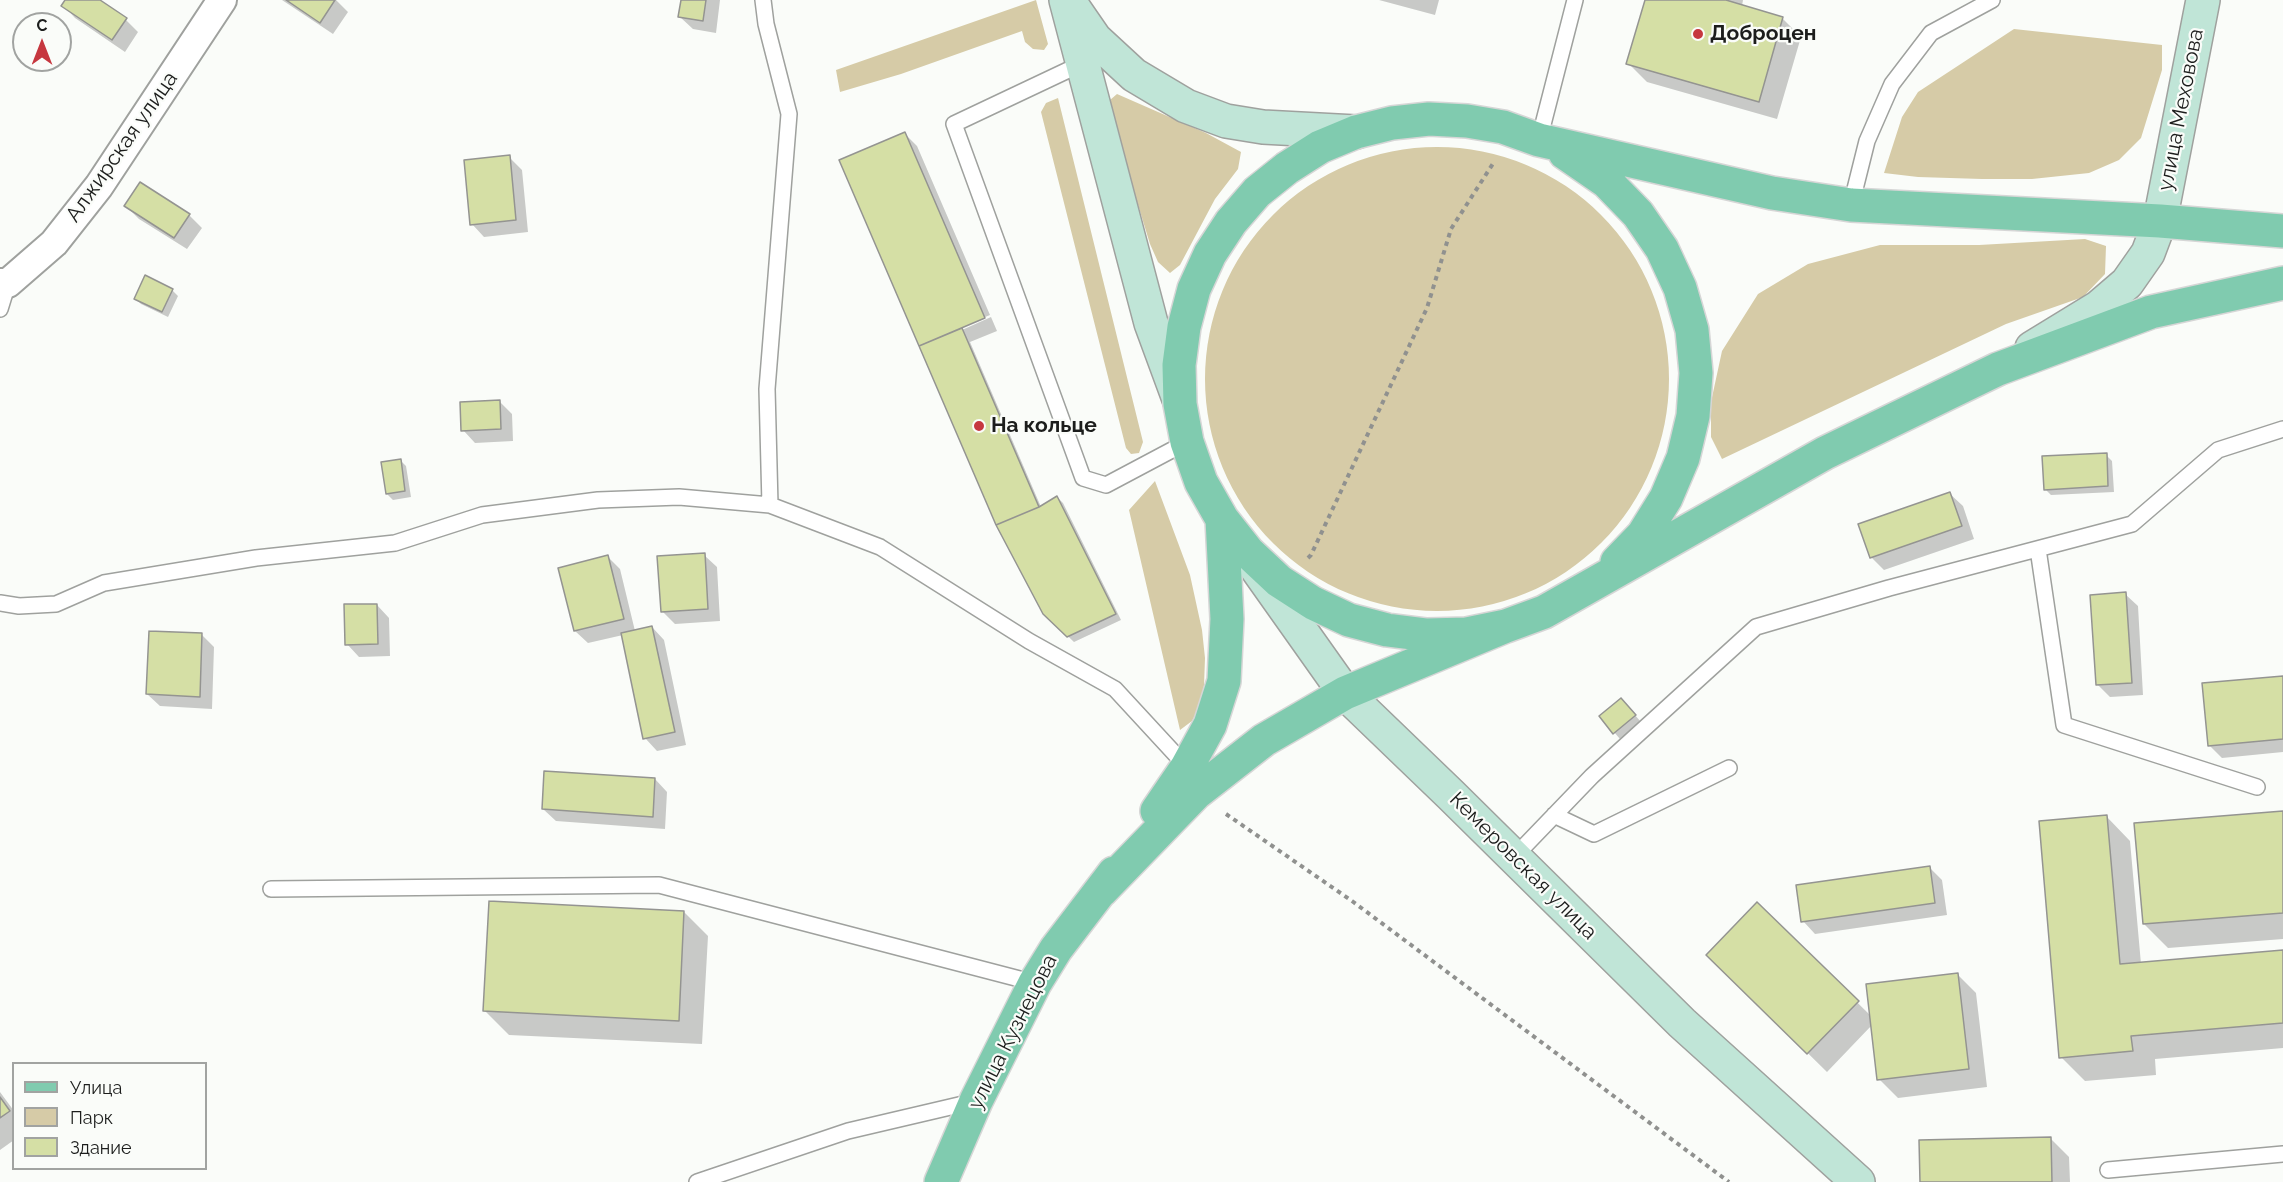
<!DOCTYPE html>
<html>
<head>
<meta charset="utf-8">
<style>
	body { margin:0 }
	#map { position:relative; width:2283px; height:1182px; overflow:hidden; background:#fafcf9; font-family:Raleway,sans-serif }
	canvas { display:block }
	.legend { position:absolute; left:12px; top:1062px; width:195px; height:108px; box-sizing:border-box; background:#fafcf9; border:2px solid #a1a3a1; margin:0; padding:8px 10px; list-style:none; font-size:18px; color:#1c1d1c }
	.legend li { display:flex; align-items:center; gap:12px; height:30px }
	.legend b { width:30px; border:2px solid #a1a3a1 }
	.north { position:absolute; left:12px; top:12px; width:60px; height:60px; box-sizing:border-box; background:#fafcf9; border:2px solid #a1a3a1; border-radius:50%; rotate:0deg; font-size:16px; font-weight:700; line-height:24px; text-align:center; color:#1c1d1c }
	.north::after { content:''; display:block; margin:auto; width:21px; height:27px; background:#c6373f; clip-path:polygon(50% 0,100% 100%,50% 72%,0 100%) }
</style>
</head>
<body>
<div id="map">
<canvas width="2283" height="1182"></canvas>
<ul class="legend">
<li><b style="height:8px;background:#80cbaf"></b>Улица</li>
<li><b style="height:16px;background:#d6cba7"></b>Парк</li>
<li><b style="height:16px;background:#d5dfa5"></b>Здание</li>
</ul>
<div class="north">С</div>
</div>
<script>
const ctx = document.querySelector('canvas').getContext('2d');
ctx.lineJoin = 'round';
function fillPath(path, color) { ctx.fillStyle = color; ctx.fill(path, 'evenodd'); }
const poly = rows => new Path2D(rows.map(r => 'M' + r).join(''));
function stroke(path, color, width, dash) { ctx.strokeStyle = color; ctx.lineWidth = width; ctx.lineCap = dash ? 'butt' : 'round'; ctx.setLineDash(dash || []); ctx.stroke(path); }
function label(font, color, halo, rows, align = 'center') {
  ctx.font = font + ' Raleway,sans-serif'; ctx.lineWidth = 4.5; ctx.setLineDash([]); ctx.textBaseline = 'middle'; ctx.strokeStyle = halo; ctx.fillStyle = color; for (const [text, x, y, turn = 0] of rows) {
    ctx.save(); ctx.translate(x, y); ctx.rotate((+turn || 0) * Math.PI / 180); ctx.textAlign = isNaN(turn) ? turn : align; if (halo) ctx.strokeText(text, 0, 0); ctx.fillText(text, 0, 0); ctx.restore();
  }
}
fillPath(poly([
	[1036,0,1048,44,1044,50,1033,49,1025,42,1022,31,901,74,840,92,836,70],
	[2014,29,2162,45,2162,70,2141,138,2119,160,2089,173,2032,179,1982,179,1918,177,1884,173,1902,117,1918,92],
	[1117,94,1206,133,1241,152,1238,169,1215,199,1180,265,1170,273,1158,262,1150,244,1111,116,1110,100],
	[1058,98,1143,442,1139,453,1131,454,1126,448,1041,112,1046,103],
	'1205 379a232 232 0 1 1 464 0a232 232 0 1 1-464 0Z',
	[2085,239,2106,246,2105,274,2083,297,2006,324,1722,459,1711,437,1711,402,1722,351,1758,294,1808,264,1880,245,1979,245],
	[1155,481,1190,575,1202,630,1205,658,1204,686,1199,708,1192,721,1180,730,1129,510]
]), '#d6cba7');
fillPath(poly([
	[66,0,97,0,126,20,138,32,125,52,75,18,63,5],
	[282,0,336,0,348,12,333,34],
	[682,0,720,0,716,33,693,29,680,17],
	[1379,0,1439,0,1435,15],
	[1646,0,1743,0,1742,6,1782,18,1801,37,1777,119,1647,82,1628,63],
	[904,133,917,146,990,315,959,328,962,330,991,317,997,331,970,342,1041,507,1057,497,1063,503,1121,620,1074,642,1044,613,998,524,841,161],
	[509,157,522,170,528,232,484,237,472,224],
	[141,184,189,215,202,228,187,249,139,219,126,206],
	[172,290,178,296,168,317,141,304,135,298],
	[499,401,512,414,513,441,475,443,463,430],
	[2106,455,2112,461,2114,492,2051,495,2045,489],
	[400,460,406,466,411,497,393,500,387,494],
	[1950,494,1963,506,1974,539,1884,570,1871,557],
	[704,555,717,567,720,621,675,624,662,611],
	[608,557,620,569,635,631,652,627,664,640,686,745,657,751,645,738,623,635,588,643,575,631],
	[2125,594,2138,606,2143,695,2110,697,2097,684],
	[377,605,389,618,390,656,359,657,347,644],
	[202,635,214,647,212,709,160,706,147,694],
	[2283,678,2283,752,2222,758,2209,745],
	[1627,706,1641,722,1620,739,1601,717],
	[655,779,667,792,665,829,556,821,543,809],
	[2283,812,2283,939,2168,948,2144,924],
	[2106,816,2130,841,2141,964,2283,952,2283,1048,2155,1059,2156,1075,2085,1081,2061,1057],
	[1929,867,1942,880,1947,915,1815,934,1803,921],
	[1757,904,1871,1016,1957,974,1976,993,1987,1087,1898,1098,1879,1079,1872,1025,1827,1072,1708,955],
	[684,912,708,936,702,1044,509,1035,485,1011],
	[0,1092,14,1111,14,1140,0,1150],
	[2050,1138,2069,1157,2070,1182,1922,1182]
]), '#0003');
const building = poly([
	[65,0,100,0,127,18,112,40,61,6,65,0],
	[286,0,335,0,320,23,286,0],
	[681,0,706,0,703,21,678,17,681,0],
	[1645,0,1726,0,1783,17,1759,102,1626,64,1645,0],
	[905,132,985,318,919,346,839,160,905,132],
	[510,155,516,220,470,225,464,160,510,155],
	[140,182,190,214,174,238,124,206,140,182],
	[145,275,173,289,162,312,134,299,145,275],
	[962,328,1039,507,996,525,919,346,962,328],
	[500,400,501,429,461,431,460,402,500,400],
	[2107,453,2108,486,2044,490,2042,456,2107,453],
	[401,459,405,491,386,494,381,462,401,459],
	[1950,492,1962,526,1870,558,1858,524,1950,492],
	[1057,496,1116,614,1067,637,1043,614,996,525,1039,507,1057,496],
	[705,553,708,609,661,612,657,556,705,553],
	[608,555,624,619,574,631,558,568,608,555],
	[2126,592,2132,683,2096,685,2090,595,2126,592],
	[344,604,377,604,378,644,345,645,344,604],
	[652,626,675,732,643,739,621,633,652,626],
	[149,631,202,633,200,697,146,694,149,631],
	[2283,676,2283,739,2208,746,2202,683,2283,676],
	[1621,698,1636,715,1613,734,1599,716,1621,698],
	[544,771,655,778,653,817,542,809,544,771],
	[2283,811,2283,913,2143,924,2134,823,2283,811],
	[2107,815,2120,964,2283,950,2283,1023,2131,1036,2133,1051,2059,1058,2039,821,2107,815],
	[1930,866,1935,903,1801,922,1796,885,1930,866],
	[489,901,684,911,679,1021,483,1011,489,901],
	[1757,902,1859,1001,1807,1054,1706,955,1757,902],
	[1958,973,1969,1069,1877,1080,1866,984,1958,973],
	[0,1097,10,1111,0,1118,0,1097],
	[2051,1137,2052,1182,1920,1182,1919,1140,2051,1137]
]);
fillPath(building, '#d5dfa5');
stroke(building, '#949491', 1.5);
const lane = poly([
	[763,0,766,24,789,114,767,389,770,505],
	[1083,63,954,124,1083,478,1106,485,1187,442],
	[1539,140,1575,0],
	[1851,205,1867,141,1892,84,1931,33,1992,0],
	[0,309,8,283],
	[2038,549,2064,725,2257,787],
	[0,603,19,606,56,604,104,583,256,558,395,543,482,515,598,500,679,497,770,505,880,547,1029,641,1115,689,1187,767],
	[1554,815,1594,834,1729,768],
	[1514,857,1592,776,1756,627,1889,588,2132,524,2218,450,2283,429],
	[271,889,659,885,1035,983],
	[2108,1170,2283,1154],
	[697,1182,848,1131,976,1101]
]);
const street = poly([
	[0,283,8,283,54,243,99,186,222,0]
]);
const secondary = poly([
	[1066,0,1151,323,1179,399],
	[1075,10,1095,39,1134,75,1186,106,1226,121,1263,127,1356,132],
	[2032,348,2099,307,2127,283,2148,253,2160,221,2203,0],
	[1255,566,1345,693,1451,795,1682,1023,1858,1182]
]);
const primary = poly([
	[1565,153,1607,182,1638,214,1662,249,1680,288,1692,330,1696,373,1693,416,1683,458,1666,498,1643,535,1617,562],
	[1506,626,1467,634,1427,635,1387,630,1349,620,1313,603,1279,581,1248,552,1222,519,1201,482,1187,442,1180,404,1179,365,1184,327,1194,289,1210,254,1231,222,1257,192,1287,168,1320,147,1356,132,1392,123,1429,119,1467,121,1503,127,1539,140,1772,193,1851,205,2160,221,2283,231],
	[1157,811,1187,767,1210,725,1224,681,1227,619,1222,519],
	[1101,891,1196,793,1264,740,1345,693,1506,626,1544,612,1825,453,1998,369,2151,312,2283,283],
	[941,1182,976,1101,1035,983,1056,949,1114,873]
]);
stroke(lane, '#9fa19e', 18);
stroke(street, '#9fa19e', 32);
stroke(secondary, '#9fa19e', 36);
stroke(primary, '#d6d6d6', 36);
stroke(poly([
	[1308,558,1311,555,1427,308,1451,229,1494,162],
	[1226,814,1352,901,1729,1182]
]), '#90918f', 4, [4.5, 4.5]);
stroke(lane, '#fff', 15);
stroke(street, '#fff', 28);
stroke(secondary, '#c0e5d7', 33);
stroke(primary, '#80cbaf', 33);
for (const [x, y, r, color] of [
	[1698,34,6,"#c6373f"],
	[979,426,6,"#c6373f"]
]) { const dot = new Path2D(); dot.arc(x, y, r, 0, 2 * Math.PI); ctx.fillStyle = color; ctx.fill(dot); stroke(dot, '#fafcf9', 2); }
label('bold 21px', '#1c1d1c', '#fafcf9', [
	["Доброцен",1710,34],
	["На кольце",991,426]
], 'left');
label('21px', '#1c1d1c', '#fafcf9', [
	["улица Меховова",2181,110,-79],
	["Алжирская улица",122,147,-55],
	["Кемеровская улица",1523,866,45],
	["улица Кузнецова",1013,1032,-63]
]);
</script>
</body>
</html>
